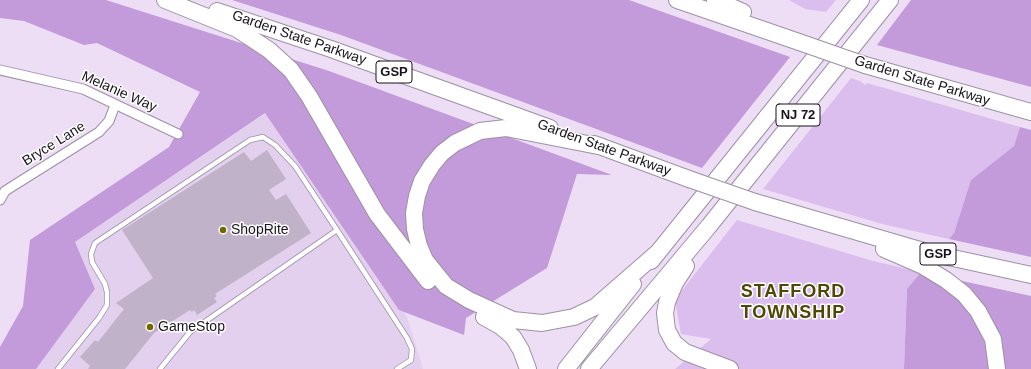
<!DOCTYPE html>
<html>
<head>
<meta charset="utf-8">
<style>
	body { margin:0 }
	canvas { display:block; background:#eddef6 }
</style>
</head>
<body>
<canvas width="1031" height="369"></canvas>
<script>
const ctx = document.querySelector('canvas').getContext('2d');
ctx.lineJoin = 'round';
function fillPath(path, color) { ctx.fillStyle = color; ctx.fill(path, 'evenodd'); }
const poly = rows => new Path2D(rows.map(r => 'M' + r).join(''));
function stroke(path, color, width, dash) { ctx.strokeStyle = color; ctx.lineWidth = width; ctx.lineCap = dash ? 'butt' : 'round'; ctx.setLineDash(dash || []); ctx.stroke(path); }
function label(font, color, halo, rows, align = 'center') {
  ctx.font = font + ' Arial,sans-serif'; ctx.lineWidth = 3; ctx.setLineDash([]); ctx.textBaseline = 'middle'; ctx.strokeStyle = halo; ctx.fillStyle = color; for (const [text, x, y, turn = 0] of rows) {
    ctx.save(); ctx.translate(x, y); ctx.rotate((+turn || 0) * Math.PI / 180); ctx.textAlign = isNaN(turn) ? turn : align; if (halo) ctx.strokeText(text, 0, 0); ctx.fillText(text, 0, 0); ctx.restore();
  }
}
fillPath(poly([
	[266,113,407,317,423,369,36,369,95,289,75,242]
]), '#e3d0ee');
fillPath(poly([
	[789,0,836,0,826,12,805,9],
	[851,78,860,81,865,85,867,83,1020,127,1014,146,971,180,954,233,949,239,882,224,763,189],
	[737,220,873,261,921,272,907,289,904,369,675,369,711,339,681,334,675,301,676,298]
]), '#dbbeed');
fillPath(poly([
	[0,0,106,0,329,71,612,175,577,174,547,268,466,318,464,335,399,310,265,113,75,242,95,289,36,369,0,369,0,347,23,306,30,240,169,147,200,92,97,43,84,45,24,21,0,18],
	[232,0,629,0,790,57,702,168,341,35],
	[911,0,1031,0,1031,87,877,45],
	[1020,127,1031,130,1031,257,949,239,954,233,971,180,1014,146],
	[921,272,1031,296,1031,369,904,369,907,289]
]), '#c39ada');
fillPath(poly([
	[267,150,286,179,269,190,276,200,286,194,311,233,215,294,217,296,214,298,217,302,197,315,194,310,192,312,190,310,154,333,125,369,88,369,90,366,80,357,95,340,98,342,124,309,116,303,153,278,122,230,244,152,251,161]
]), '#c0b2c9');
const lane = poly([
	[58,369,99,318,107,305,107,292,105,284,92,262,91,254,95,243,250,140,263,137,275,145,295,166,337,230],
	[160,369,190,332,337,230,407,338,412,349,411,360,397,369]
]);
const street = poly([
	[0,70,83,89,178,134],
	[0,200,5,191,99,132,109,121,115,105]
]);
const highway = poly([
	[165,0,237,29,269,50,291,70,309,96,377,214,428,281],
	[677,0,799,42],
	[715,0,743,12],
	[217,11,331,49,550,128],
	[865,65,1031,112],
	[594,144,689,179],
	[603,147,506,128,480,131,455,143,442,153,432,165,422,181,417,196,414,213,415,229,419,246,425,260,446,286,469,300,513,320,542,323,574,317,595,307,657,253],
	[755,202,930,253,1031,275],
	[884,249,923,266,946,280,964,294,978,311,993,339,997,369],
	[651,261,861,0],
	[686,266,675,283,667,302,665,313,667,330,674,343,685,352,730,369],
	[484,317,500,326,513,337,521,350,528,369],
	[566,369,633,284],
	[589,369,709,226,890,0]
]);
stroke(lane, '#9d90a5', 6);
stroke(street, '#9d90a5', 11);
stroke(highway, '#9d90a5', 18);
stroke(lane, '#fff', 4.5);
stroke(street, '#fff', 9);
stroke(highway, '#fff', 16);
const highwayBridge = poly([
	[799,42,865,65],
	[689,179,755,202]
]);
stroke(highwayBridge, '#9d90a5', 18, []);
stroke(highwayBridge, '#fff', 16);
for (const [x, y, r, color] of [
	[223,230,4,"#736800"],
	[150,327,4,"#736800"]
]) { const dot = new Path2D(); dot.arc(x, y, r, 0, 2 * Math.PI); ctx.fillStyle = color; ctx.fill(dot); stroke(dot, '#fff', 1.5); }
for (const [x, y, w] of [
	[394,72,36],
	[798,115,44],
	[938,254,36]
]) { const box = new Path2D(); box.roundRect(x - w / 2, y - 11, w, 22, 3); ctx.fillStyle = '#fff'; ctx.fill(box); stroke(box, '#18131b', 1); }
label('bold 13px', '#18131b', null, [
	["GSP",394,72],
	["NJ 72",798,115],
	["GSP",938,254]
]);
label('14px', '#18131b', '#fff', [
	["Garden State Parkway",299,38,19],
	["Garden State Parkway",922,81,17],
	["Melanie Way",119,92,24],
	["Bryce Lane",54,144,-32],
	["Garden State Parkway",604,148,20]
]);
label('14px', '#18131b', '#fff', [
	["ShopRite",231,230],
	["GameStop",158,327]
], 'left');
ctx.letterSpacing = '1px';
label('bold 18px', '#4f4704', '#fff', [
	["STAFFORD",793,292],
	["TOWNSHIP",793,313]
]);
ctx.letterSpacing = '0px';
</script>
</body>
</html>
